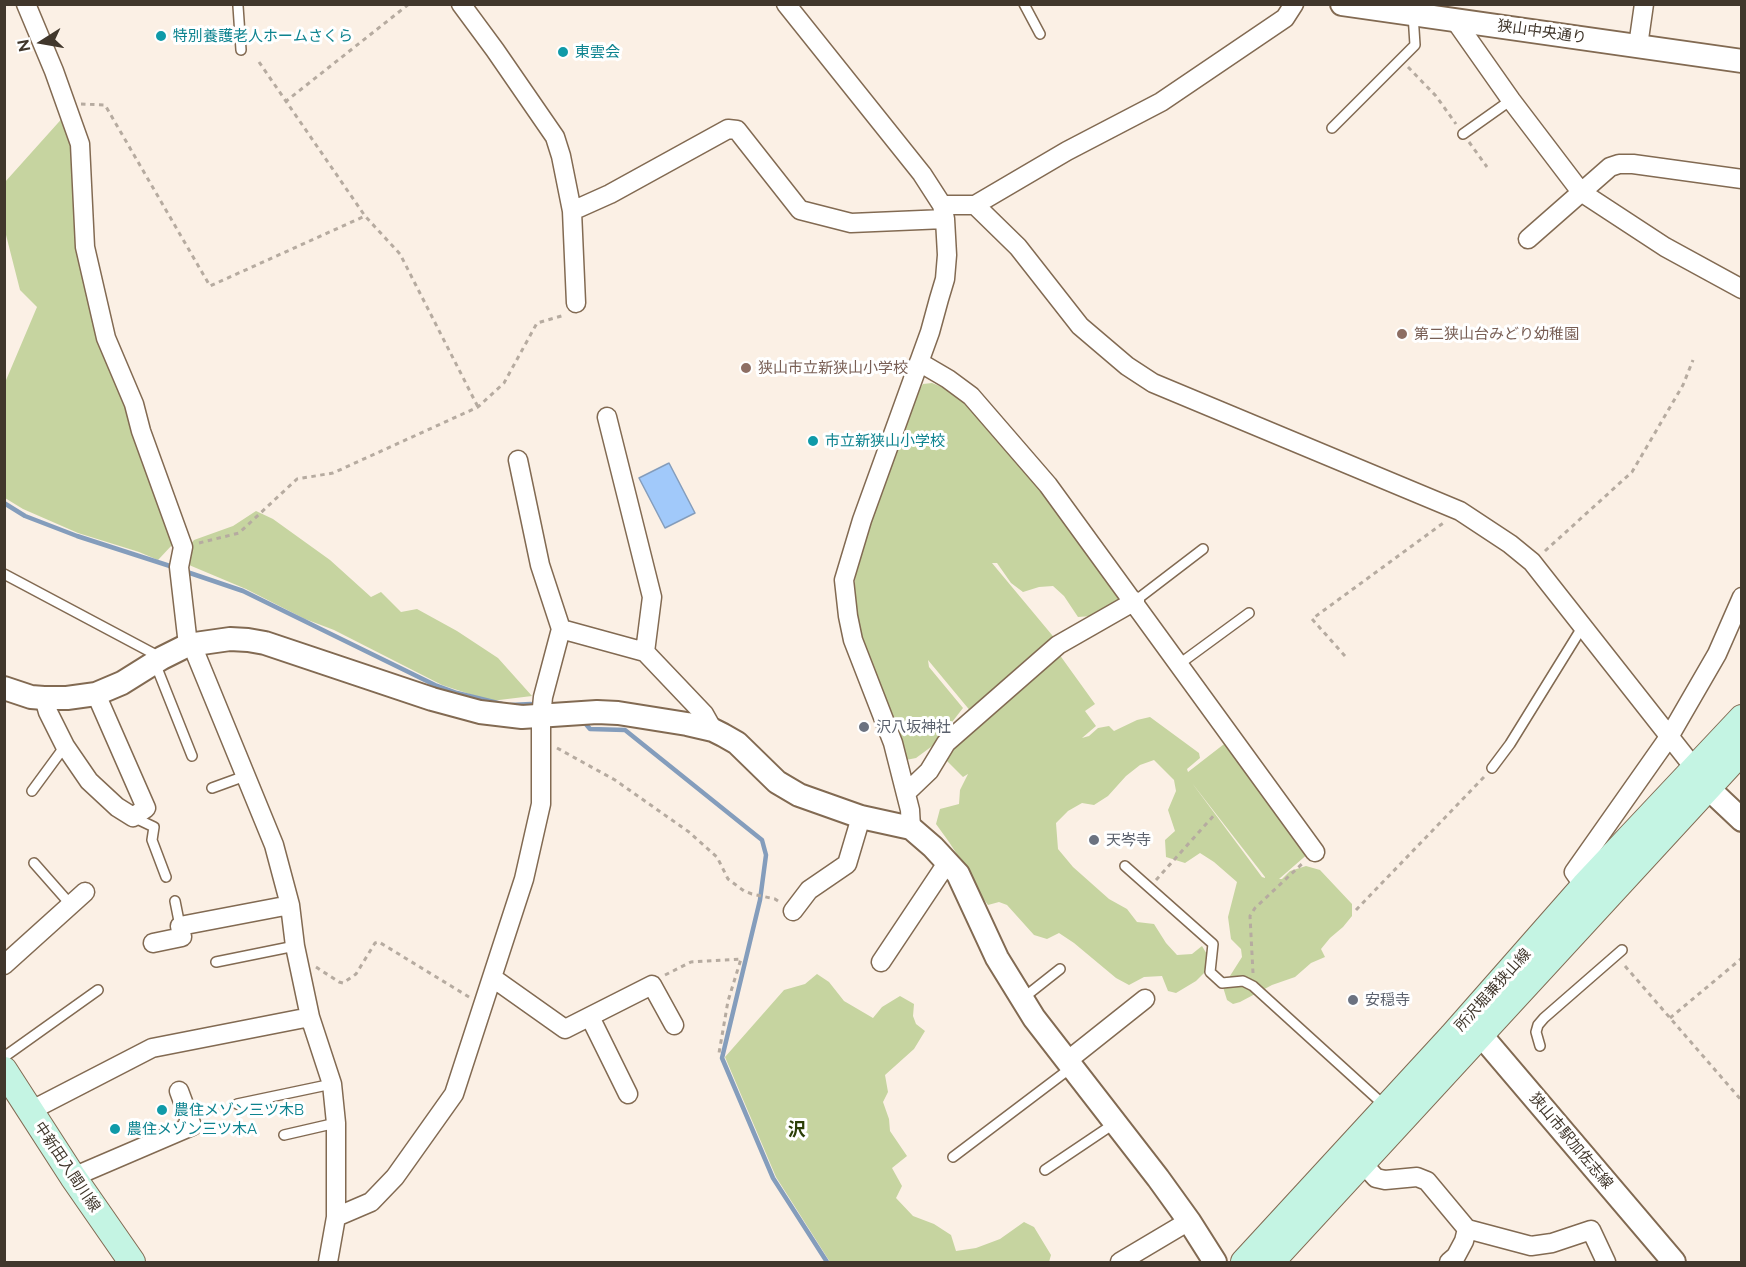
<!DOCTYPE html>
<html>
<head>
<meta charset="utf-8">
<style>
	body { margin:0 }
	#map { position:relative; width:1746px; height:1267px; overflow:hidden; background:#fbf0e5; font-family:Raleway,sans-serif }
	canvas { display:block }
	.frame { position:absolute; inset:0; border:6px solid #41372c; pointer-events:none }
	.north { position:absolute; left:12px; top:12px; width:60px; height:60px; -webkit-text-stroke:4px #fff; paint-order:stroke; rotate:259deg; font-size:16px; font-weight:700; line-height:24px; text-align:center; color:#41372c }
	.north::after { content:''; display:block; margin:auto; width:21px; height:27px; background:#41372c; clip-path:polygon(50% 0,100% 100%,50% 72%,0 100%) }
</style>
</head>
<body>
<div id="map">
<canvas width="1746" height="1267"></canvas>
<div class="frame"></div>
<div class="north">N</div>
</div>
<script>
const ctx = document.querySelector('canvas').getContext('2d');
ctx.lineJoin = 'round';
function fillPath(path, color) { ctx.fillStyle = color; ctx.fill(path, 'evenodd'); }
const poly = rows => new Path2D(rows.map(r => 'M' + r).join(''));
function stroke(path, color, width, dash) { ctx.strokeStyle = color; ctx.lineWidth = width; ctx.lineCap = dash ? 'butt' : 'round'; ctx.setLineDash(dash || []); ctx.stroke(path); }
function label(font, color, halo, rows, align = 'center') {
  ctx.font = font + ' Raleway,"Noto Sans JP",sans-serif'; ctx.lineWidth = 6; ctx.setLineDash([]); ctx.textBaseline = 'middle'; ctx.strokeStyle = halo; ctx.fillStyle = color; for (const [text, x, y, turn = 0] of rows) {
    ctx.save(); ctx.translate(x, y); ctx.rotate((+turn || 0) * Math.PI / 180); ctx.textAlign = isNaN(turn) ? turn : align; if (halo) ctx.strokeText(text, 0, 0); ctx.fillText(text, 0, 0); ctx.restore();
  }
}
fillPath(poly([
	[66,114,75,142,82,248,173,544,158,560,139,552,78,533,23,509,5,498,4,385,37,307,20,290,5,231,5,182],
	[932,383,966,397,1037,481,1122,600,1092,616,1078,617,1064,596,1053,586,1039,587,1023,592,1011,583,997,563,992,563,1057,641,972,713,928,660,929,667,963,708,935,744,916,758,906,760,853,614,854,590,857,561,916,396,923,384],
	[256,511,273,519,330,560,371,597,381,592,401,612,417,609,457,631,498,658,532,696,491,701,442,685,334,630,305,619,246,589,189,565,185,551,194,540,233,526],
	[1059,654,1095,704,1085,711,1096,726,1082,738,1089,736,1098,728,1109,726,1114,731,1137,720,1150,717,1199,753,1200,758,1187,769,1188,772,1228,741,1310,852,1279,879,1282,879,1290,871,1306,866,1320,870,1352,904,1352,916,1343,927,1330,938,1321,949,1325,957,1311,963,1295,977,1272,985,1240,1002,1233,1004,1227,1000,1223,987,1242,957,1241,949,1231,939,1228,917,1237,882,1214,862,1200,853,1185,863,1166,857,1165,840,1175,831,1168,810,1176,791,1174,780,1154,760,1140,765,1126,776,1108,796,1094,805,1082,803,1068,811,1056,823,1058,849,1073,867,1109,899,1127,909,1137,922,1154,924,1166,943,1177,955,1192,954,1202,946,1208,956,1204,973,1196,981,1176,993,1168,991,1162,976,1144,977,1129,985,1116,978,1074,943,1059,933,1047,939,1034,935,1007,905,999,902,988,905,979,893,968,871,949,842,936,824,940,809,959,804,960,790,968,774,963,777,941,755],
	[1192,783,1265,877,1265,878,1262,877],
	[817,974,829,982,844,1001,873,1018,882,1007,900,996,914,1004,913,1016,916,1024,925,1031,914,1049,885,1075,888,1092,883,1102,889,1119,890,1131,907,1156,892,1168,902,1186,896,1198,913,1216,934,1224,951,1235,956,1251,976,1248,1000,1239,1024,1222,1034,1227,1051,1255,1049,1262,830,1262,776,1177,725,1057,784,990,805,984]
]), '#c6d4a0');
const water = poly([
	[669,463,695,513,665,528,639,478,669,463]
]);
fillPath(water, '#a1c9fa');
stroke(water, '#849dbc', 1.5);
stroke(poly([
	[4,503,25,516,77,536,173,567],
	[184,571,243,591,435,685,457,693,502,704],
	[510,705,531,704],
	[585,723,590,729,625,730,762,840,766,855,760,900,722,1058,773,1178,827,1262]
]), '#849dbc', 4.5);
const service = poly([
	[1024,4,1040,34],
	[238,6,241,50],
	[1332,128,1415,45,1413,14],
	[1463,134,1511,100],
	[4,574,160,657],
	[1135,601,1203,549],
	[155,663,192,756],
	[1178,665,1249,613],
	[1492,768,1510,744,1583,626],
	[212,788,245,776],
	[32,791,65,746],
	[133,817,154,827,152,840,166,877],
	[34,863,71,905],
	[1125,866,1213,944,1210,972,1222,983,1243,981,1253,986,1384,1105],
	[175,901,180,926],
	[216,962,295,946],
	[1022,999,1060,969],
	[1540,1046,1536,1032,1538,1025,1544,1018,1622,950],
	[4,1057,98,990],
	[237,1104,332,1084],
	[284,1135,336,1123],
	[953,1157,1072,1067],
	[1045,1170,1115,1123]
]);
const minor = poly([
	[26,4,54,71,80,144,85,247,106,338,134,404,141,431,183,547,179,567,188,645],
	[461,4,495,50,555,137,561,156,572,211,576,303],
	[786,4,922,174,942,205,945,219,947,255,945,279,939,299,930,332,862,520,844,580,848,616,853,640,893,743,910,810,911,828],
	[1454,19,1511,100,1581,192,1665,247,1742,289],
	[1638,46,1644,4],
	[942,205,975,205,1018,247,1080,326,1127,366,1153,383,1460,511,1510,544,1532,562,1695,769],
	[975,205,1067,151,1161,102,1285,18,1294,4],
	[572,211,610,194,728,129,737,130,800,210,851,223,945,219],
	[1528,239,1610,167,1619,164,1633,164,1742,179],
	[919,362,948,379,971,396,1048,485,1315,852],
	[607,417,652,597,645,652],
	[561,629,645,652,704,714,713,730],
	[192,645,274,845,290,905,295,946,310,1017,332,1084,336,1123,336,1217,328,1262],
	[44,698,48,712,65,746,89,781,117,807,133,817,146,808,96,694],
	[906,793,929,771,946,743,1058,645,1135,601],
	[1584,886,1574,872,1669,737,1717,654,1742,597],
	[793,911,809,890,847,864,861,817],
	[153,943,182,937,180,926,290,905],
	[881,962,947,863],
	[4,965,85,892],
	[493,978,565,1029,652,985,674,1025],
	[590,1017,628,1094],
	[1067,1061,1145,999],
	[30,1111,152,1048,310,1017],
	[1363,1164,1376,1178,1385,1180,1417,1177,1427,1181,1467,1229,1531,1246,1552,1243,1591,1230,1606,1262],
	[73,1177,192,1126,179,1091],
	[336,1217,371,1202,395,1177,454,1094,524,879,541,804,541,717,543,697,561,629,540,565,518,460],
	[1120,1262,1189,1221],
	[1449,1262,1456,1256,1464,1241,1467,1229]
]);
const tertiary = poly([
	[1342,4,1742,61],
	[4,688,31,697,44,698,67,698,96,694,122,683,162,658,188,645,230,639,248,640,265,643,432,699,480,712,522,717,597,712,618,713,687,724,713,730,723,735,737,743,777,782,799,795,861,817,911,828,933,847,958,874,997,958,1034,1018,1158,1178,1189,1221,1215,1262],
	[1697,773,1708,788,1742,820],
	[1469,1021,1674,1262]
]);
const secondary = poly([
	[4,1070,73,1177,132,1262],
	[1244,1262,1452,1036,1584,886,1742,718],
	[1271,1262,1742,751]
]);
stroke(service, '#826a52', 12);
stroke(minor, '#826a52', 21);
stroke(tertiary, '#826a52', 26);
stroke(secondary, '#826a52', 28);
stroke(poly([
	[259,62,365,216,400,254,478,407],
	[1408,67,1436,96,1456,124],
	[285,102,409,4],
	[81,104,105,105,210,286,365,216],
	[1469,142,1487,167],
	[199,543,239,533,297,479,333,473,478,407,504,383,537,323,565,315],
	[1545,551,1632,472,1683,385,1693,360],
	[1345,656,1312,619,1446,521],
	[557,748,615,780,689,832,717,857,728,879,744,891,752,894,775,899,781,903],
	[1156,880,1216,813],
	[1356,910,1485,776],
	[1625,966,1742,1101],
	[316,967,339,982,343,983,356,974,375,943,379,942,469,997],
	[1253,973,1250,916,1255,908,1304,862],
	[665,975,691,962,741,959,728,1001,719,1053],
	[1670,1018,1742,958]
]), '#b6aba0', 3, [4.5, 4.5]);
stroke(service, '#fff', 9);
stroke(minor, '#fff', 18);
stroke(tertiary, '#fff', 22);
stroke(secondary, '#c4f4e3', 26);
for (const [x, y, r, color] of [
	[161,36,6,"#0f9aa8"],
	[563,52,6,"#0f9aa8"],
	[1402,334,6,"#8d6e63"],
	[746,368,6,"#8d6e63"],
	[813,441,6,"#0f9aa8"],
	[864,727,6,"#6b7280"],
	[1094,840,6,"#6b7280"],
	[1353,1000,6,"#6b7280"],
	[162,1110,6,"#0f9aa8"],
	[115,1129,6,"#0f9aa8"]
]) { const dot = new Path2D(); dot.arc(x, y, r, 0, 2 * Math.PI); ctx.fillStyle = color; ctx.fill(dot); stroke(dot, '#fff', 2); }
label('15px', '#41372c', '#fff', [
	["狭山中央通り",1542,32,8],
	["所沢堀兼狭山線",1493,990,-48],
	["狭山市駅加佐志線",1571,1141,50],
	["中新田入間川線",67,1167,56]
]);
label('15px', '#0d838f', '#fff', [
	["特別養護老人ホームさくら",173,36],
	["東雲会",575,52],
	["市立新狭山小学校",825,441],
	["農住メゾン三ツ木B",174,1110],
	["農住メゾン三ツ木A",127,1129]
], 'left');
label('15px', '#785e54', '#fff', [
	["第二狭山台みどり幼稚園",1414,334],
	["狭山市立新狭山小学校",758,368]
], 'left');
label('15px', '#5b616d', '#fff', [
	["沢八坂神社",876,727],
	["天岑寺",1106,840],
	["安穏寺",1365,1000]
], 'left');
label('bold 18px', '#2b3e07', '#fff', [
	["沢",797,1131]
]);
</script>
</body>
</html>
